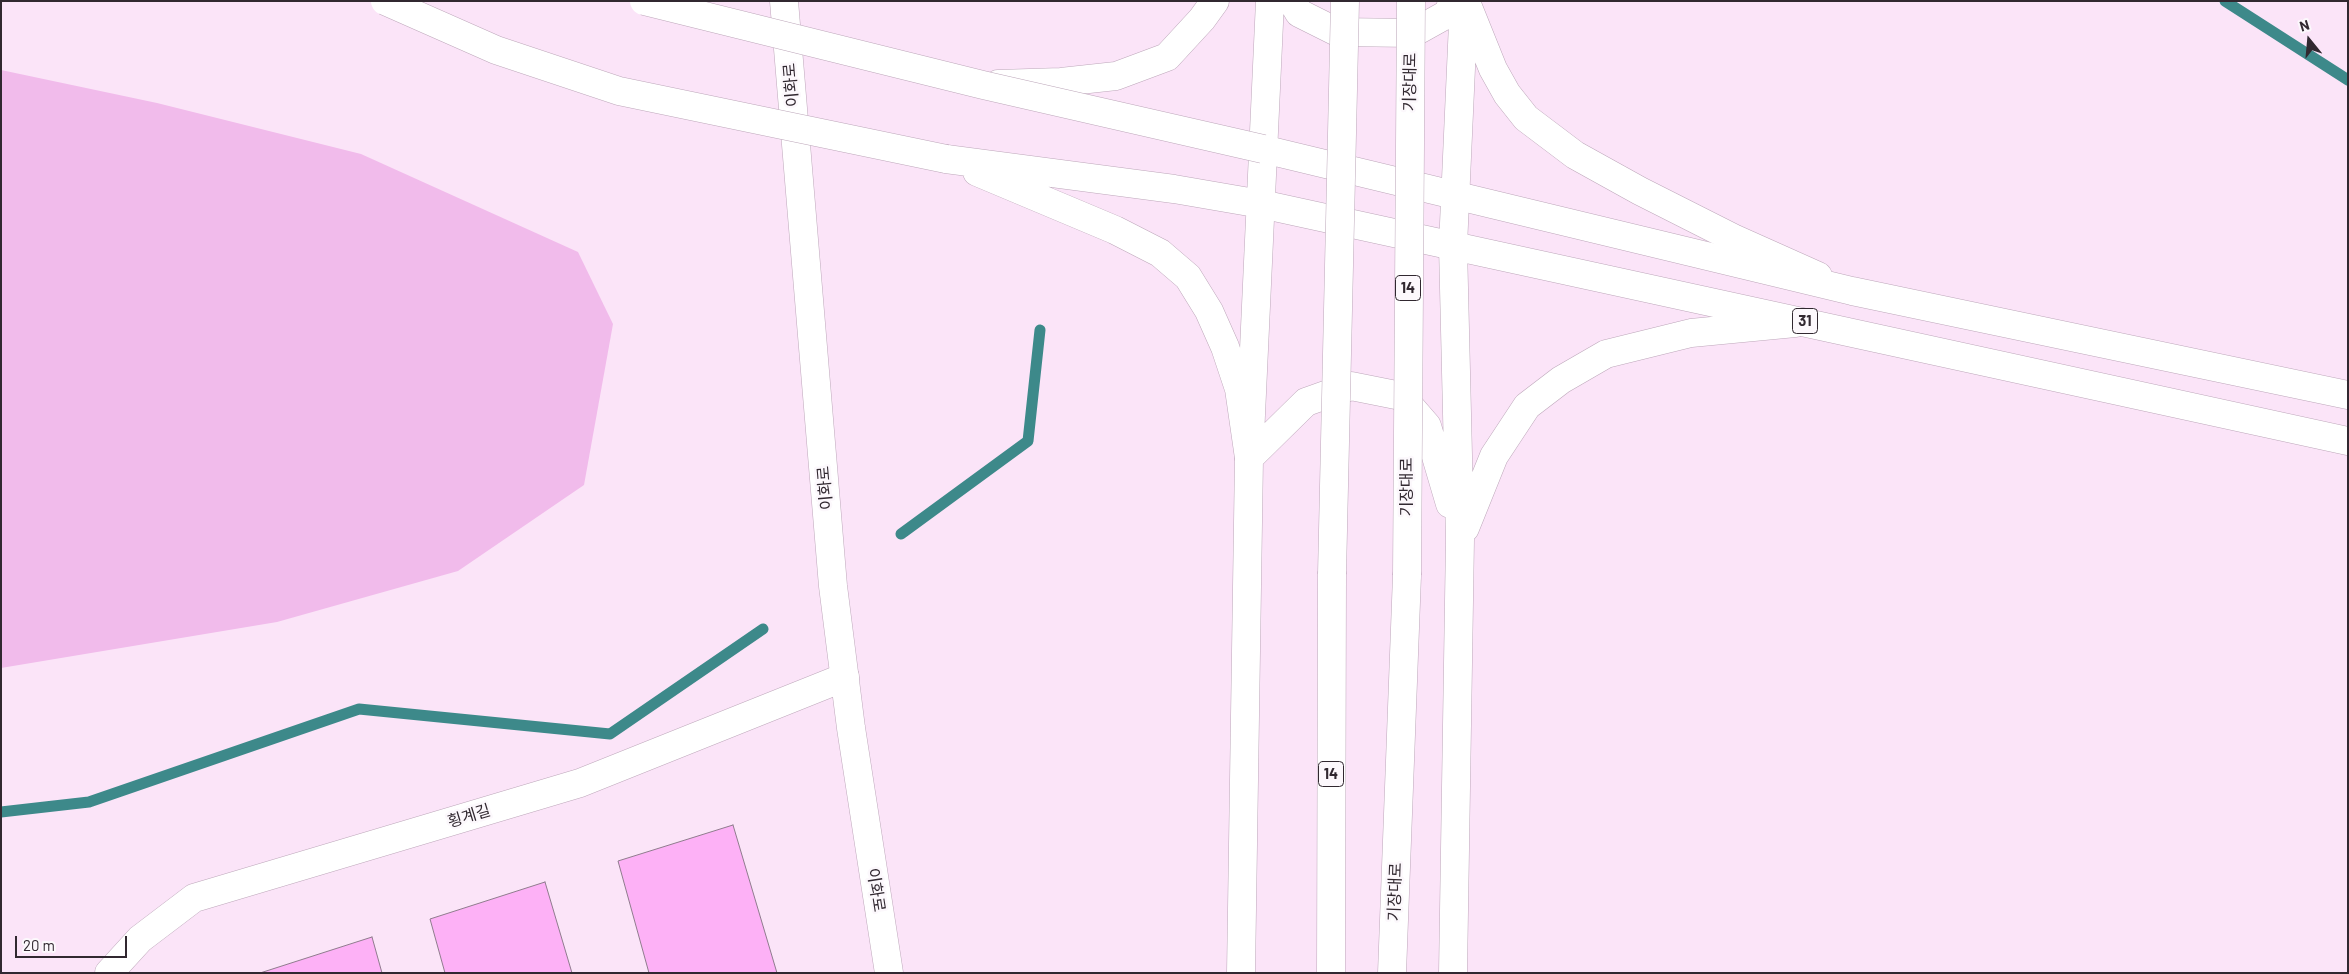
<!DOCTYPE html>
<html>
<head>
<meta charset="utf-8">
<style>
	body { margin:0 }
	#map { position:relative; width:2349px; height:974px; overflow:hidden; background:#fbe4f8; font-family:Barlow,sans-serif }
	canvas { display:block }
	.frame { position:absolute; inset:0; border:2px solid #312830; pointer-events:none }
	.north { position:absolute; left:2284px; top:15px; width:50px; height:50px; -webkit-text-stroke:4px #fcf8fc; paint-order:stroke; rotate:343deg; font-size:14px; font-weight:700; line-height:20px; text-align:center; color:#312830 }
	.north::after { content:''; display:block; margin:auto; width:18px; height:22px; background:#312830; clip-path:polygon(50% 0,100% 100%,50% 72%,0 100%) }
	.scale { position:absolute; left:15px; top:936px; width:112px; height:22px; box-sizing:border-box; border:2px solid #312830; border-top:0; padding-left:6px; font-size:15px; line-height:18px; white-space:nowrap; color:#312830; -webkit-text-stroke:4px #fcf8fc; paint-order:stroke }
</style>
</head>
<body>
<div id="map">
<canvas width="2349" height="974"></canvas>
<div class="frame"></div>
<div class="north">N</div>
<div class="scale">20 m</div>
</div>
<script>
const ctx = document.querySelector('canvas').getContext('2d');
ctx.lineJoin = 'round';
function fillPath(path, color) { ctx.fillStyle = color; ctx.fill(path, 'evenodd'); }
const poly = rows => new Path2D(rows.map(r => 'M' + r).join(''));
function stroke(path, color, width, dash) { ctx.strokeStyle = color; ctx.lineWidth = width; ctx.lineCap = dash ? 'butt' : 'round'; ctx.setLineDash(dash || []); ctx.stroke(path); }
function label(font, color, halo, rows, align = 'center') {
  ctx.font = font + ' Barlow,"Noto Sans KR",sans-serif'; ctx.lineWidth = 5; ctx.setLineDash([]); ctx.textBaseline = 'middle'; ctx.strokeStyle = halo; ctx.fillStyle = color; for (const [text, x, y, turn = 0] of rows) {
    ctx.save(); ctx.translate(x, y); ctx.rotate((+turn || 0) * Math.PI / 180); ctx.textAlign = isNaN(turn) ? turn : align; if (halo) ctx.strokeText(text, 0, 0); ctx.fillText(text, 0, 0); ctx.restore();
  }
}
fillPath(poly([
	[1,70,157,103,361,154,578,252,613,324,584,485,458,571,277,622,1,668]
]), '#f1bbeb');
stroke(poly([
	[2225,1,2348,80],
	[901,534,1028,441,1040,330],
	[1,812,89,802,359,709,610,734,763,629]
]), '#3d898a', 11);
const building = poly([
	[733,825,777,973,649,973,618,861,733,825],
	[545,882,572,973,445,973,430,919,545,882],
	[372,937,382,973,260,973,372,937]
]);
fillPath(building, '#fdb1f6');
stroke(building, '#8f7b8d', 1);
const minor = poly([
	[109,973,140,939,194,898,580,783,845,677]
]);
const major = poly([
	[784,1,833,586,851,728,889,973],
	[1292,1,1299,13,1337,32,1413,33,1449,13,1452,1],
	[1468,7,1493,69,1507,94,1526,118,1575,155,1640,191,1733,238,1818,276],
	[1249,458,1306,402,1351,386,1401,396,1427,426,1450,504],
	[1465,528,1494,456,1527,406,1561,380,1606,354,1691,333,1795,323],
	[1241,973,1249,458,1270,1],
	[1331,973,1332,574],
	[1392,973,1407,575],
	[1453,973,1460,539,1453,246,1464,1]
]);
const highway = poly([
	[998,84,1061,82,1116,76,1167,57,1202,19,1215,1],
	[1263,149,1852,291,2348,395],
	[946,159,1174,189,1261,204,2348,441],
	[977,172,1115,230,1160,253,1188,277,1209,311,1225,347,1239,389,1249,458]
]);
stroke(minor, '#bda7ba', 29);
stroke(major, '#bda7ba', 29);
stroke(highway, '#bda7ba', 29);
stroke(minor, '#fff', 28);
stroke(major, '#fff', 28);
stroke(highway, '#fff', 28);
const majorBridge = poly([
	[1332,574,1345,1],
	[1407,575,1411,1]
]);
const highwayBridge = poly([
	[385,1,496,50,619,91,946,159],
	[644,1,983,85,1263,149]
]);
stroke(majorBridge, '#bda7ba', 29, []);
stroke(highwayBridge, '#bda7ba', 29, []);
stroke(majorBridge, '#fff', 28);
stroke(highwayBridge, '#fff', 28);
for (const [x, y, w] of [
	[1408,288,25],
	[1805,321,25],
	[1331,774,25]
]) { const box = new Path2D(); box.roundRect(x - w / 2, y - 12.5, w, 25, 4); ctx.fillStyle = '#fcf8fc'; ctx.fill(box); stroke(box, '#312830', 1); }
label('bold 15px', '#312830', null, [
	["14",1408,288],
	["31",1805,321],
	["14",1331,774]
]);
label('16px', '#312830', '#fcf8fc', [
	["기장대로",1410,82,-89],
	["이화로",791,85,-95],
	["기장대로",1407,487,-90],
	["이화로",825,488,-95],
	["횡계길",469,816,-17],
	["이화로",876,890,81],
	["기장대로",1395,892,-88]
]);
</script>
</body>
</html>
